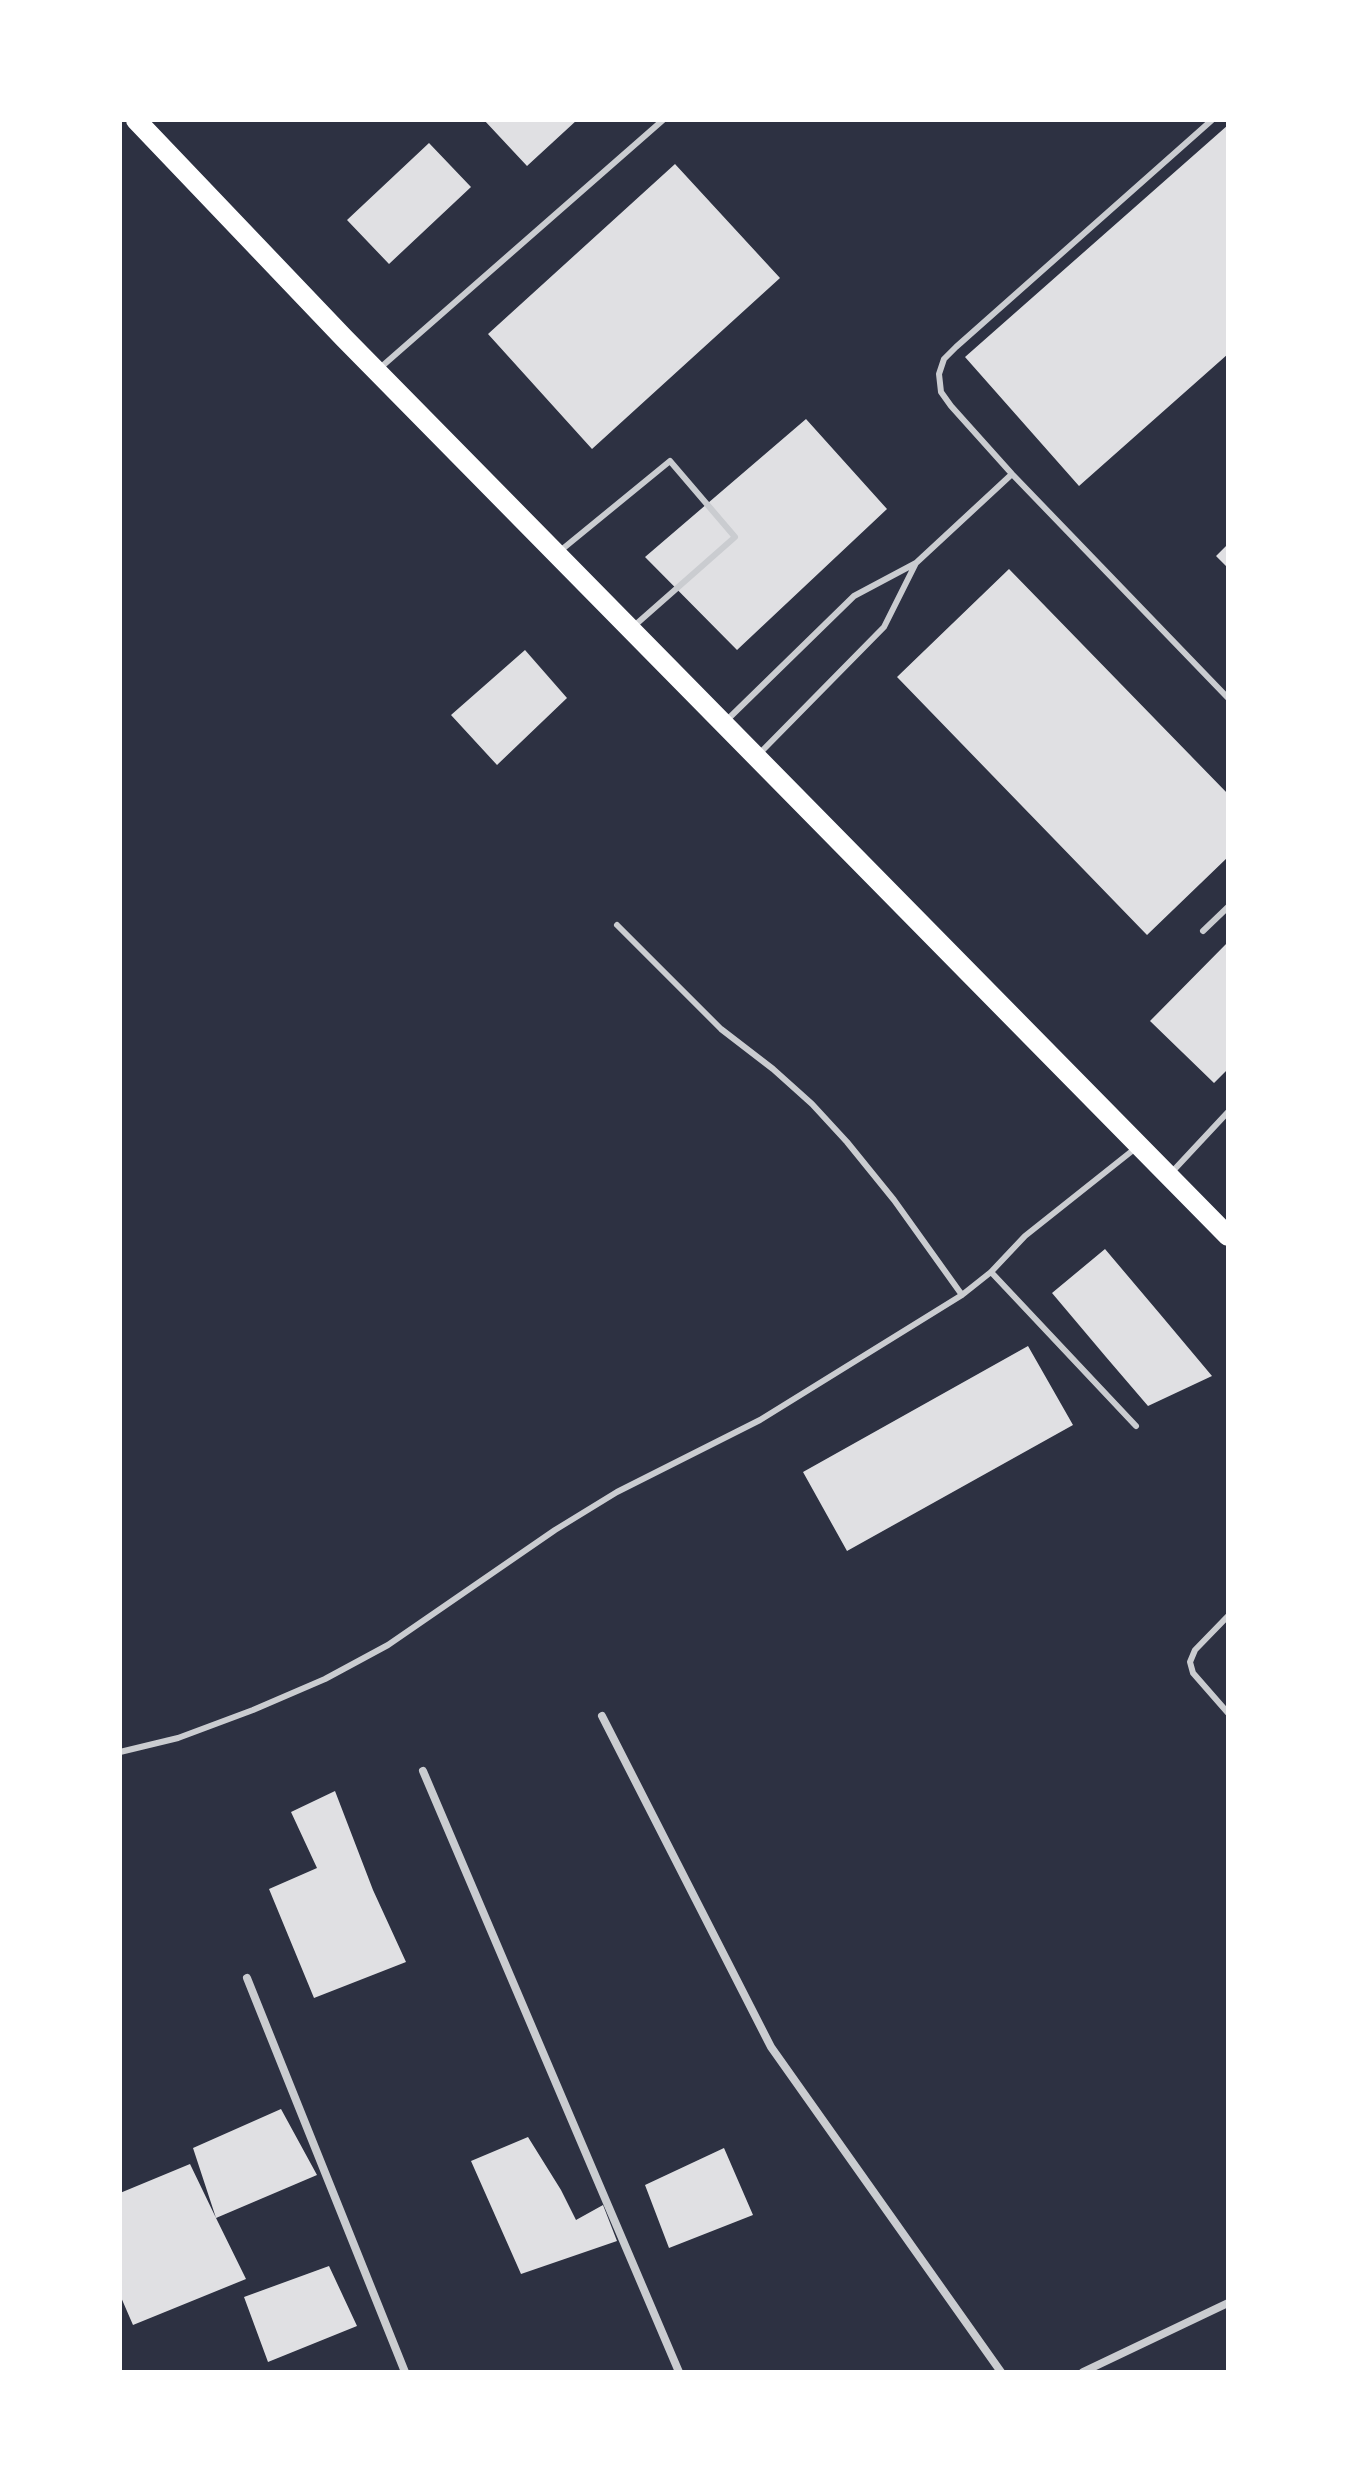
<!DOCTYPE html>
<html>
<head>
<meta charset="utf-8">
<style>
	body { margin:0 }
	#map { position:relative; width:1348px; height:2492px; overflow:hidden; background:#2d3142; font-family:"DejaVu Sans",sans-serif }
	canvas { display:block }
	.frame { position:absolute; inset:0; border:122px solid #fff; pointer-events:none }
</style>
</head>
<body>
<div id="map">
<canvas width="1348" height="2492"></canvas>
<div class="frame"></div>
</div>
<script>
const ctx = document.querySelector('canvas').getContext('2d');
ctx.lineJoin = 'round';
function fillPath(path, color) { ctx.fillStyle = color; ctx.fill(path, 'evenodd'); }
const poly = rows => new Path2D(rows.map(r => 'M' + r).join(''));
function stroke(path, color, width, dash) { ctx.strokeStyle = color; ctx.lineWidth = width; ctx.lineCap = dash ? 'butt' : 'round'; ctx.setLineDash(dash || []); ctx.stroke(path); }
fillPath(poly([
	[484,120,577,120,527,166],
	[1228,125,1228,354,1079,486,965,357],
	[429,143,471,187,389,264,347,220],
	[675,164,780,278,592,449,488,334],
	[806,419,887,509,737,650,645,557],
	[1228,544,1228,568,1216,556],
	[1009,569,1228,794,1228,857,1147,935,897,677],
	[525,650,567,698,497,765,451,715],
	[1228,942,1228,1069,1214,1083,1150,1021],
	[1105,1249,1160,1314,1212,1376,1148,1406,1106,1357,1052,1293],
	[1028,1346,1073,1425,847,1551,803,1472],
	[335,1791,373,1890,406,1962,314,1998,269,1889,317,1868,291,1812],
	[281,2109,317,2175,216,2218,246,2279,133,2325,120,2295,120,2193,190,2164,216,2218,193,2148],
	[528,2137,561,2190,576,2220,603,2205,617,2241,521,2274,471,2161],
	[724,2148,753,2215,669,2248,645,2185],
	[329,2266,357,2326,268,2362,244,2297]
]), '#e0e0e3');
stroke(poly([
	[1212,120,956,347,944,359,939,374,941,392,951,406,1012,474,1228,698],
	[380,368,663,120],
	[560,551,670,461,735,537,634,626],
	[727,720,854,596,916,563,1012,474],
	[760,753,884,627,916,563],
	[617,925,721,1029,773,1069,812,1104,847,1142,894,1200,962,1295],
	[1203,931,1228,907],
	[1172,1172,1228,1112],
	[991,1272,1136,1426],
	[1228,1616,1195,1650,1190,1662,1193,1673,1228,1713],
	[120,1752,178,1738,253,1710,325,1679,388,1645,555,1530,617,1492,760,1420,962,1295,991,1272,1025,1236,1137,1147]
]), '#caccd0', 6);
stroke(poly([
	[602,1716,771,2047,1001,2372],
	[423,1771,679,2372],
	[247,1978,405,2372],
	[1083,2372,1228,2303]
]), '#caccd0', 8);
stroke(poly([
	[136,120,344,338,1228,1236]
]), '#fff', 20);
</script>
</body>
</html>
